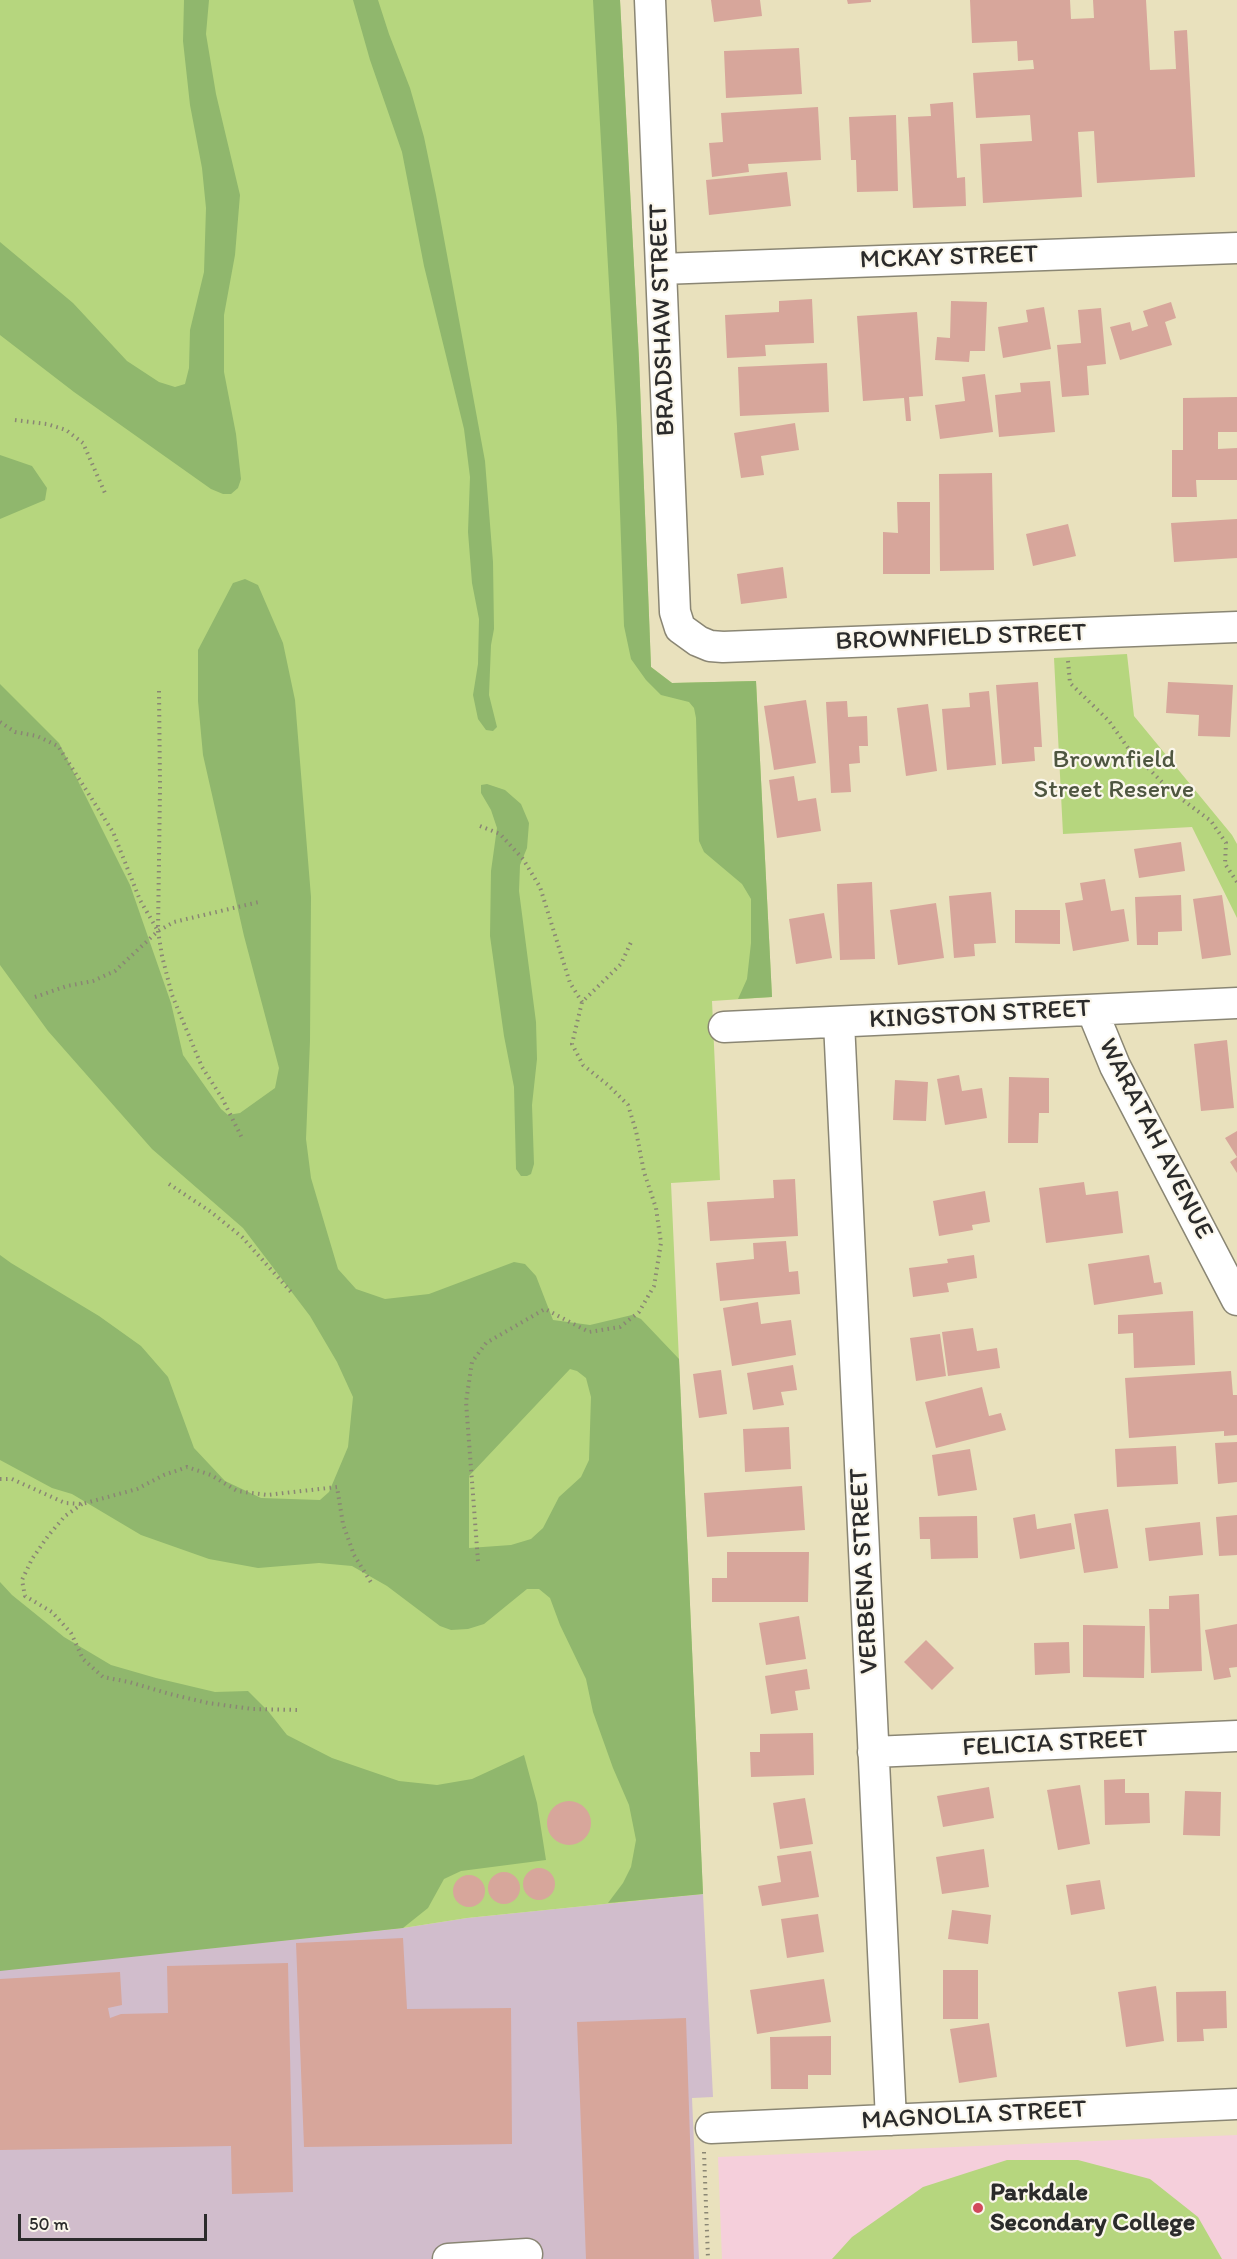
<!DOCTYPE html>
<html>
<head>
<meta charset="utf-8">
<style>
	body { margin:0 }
	#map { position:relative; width:1237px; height:2259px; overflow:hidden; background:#e9e1bd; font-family:Itim,sans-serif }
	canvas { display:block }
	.scale { position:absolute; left:18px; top:2214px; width:189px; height:27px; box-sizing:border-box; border:3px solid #2b2b2b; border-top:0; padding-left:8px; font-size:18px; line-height:21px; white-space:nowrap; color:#2b2b2b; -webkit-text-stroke:4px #fbf7ec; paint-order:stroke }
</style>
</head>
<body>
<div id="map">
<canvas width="1237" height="2259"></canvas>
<div class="scale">50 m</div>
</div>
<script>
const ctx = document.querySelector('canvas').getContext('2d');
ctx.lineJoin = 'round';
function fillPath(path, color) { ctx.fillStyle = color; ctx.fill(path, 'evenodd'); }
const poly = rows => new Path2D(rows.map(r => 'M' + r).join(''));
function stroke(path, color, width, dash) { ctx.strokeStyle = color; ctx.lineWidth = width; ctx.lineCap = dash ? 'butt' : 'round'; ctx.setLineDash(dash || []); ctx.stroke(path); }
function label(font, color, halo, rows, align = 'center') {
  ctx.font = font + ' Itim,sans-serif'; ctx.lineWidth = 4.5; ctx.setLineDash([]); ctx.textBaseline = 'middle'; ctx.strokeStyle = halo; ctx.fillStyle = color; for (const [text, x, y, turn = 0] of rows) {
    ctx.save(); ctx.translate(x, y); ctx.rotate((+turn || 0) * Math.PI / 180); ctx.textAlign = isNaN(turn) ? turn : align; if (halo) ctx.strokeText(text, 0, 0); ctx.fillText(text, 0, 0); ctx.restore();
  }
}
fillPath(poly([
	[1237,2135,1237,2259,722,2259,718,2157]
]), '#f5cfdb');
fillPath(poly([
	[703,1894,713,2097,692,2098,699,2259,0,2259,0,1970,403,1928,467,1918]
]), '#d1bdcc');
fillPath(poly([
	[0,0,620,0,639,360,651,667,672,683,756,681,772,997,712,1001,720,1180,671,1183,703,1894,467,1918,403,1928,0,1970],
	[1127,654,1134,716,1232,835,1237,844,1237,918,1192,827,1063,834,1054,658],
	[1007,2160,1078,2160,1150,2179,1198,2217,1222,2259,832,2259,852,2237,923,2187]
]), '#b6d67e');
fillPath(poly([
	[184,0,209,0,206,34,216,94,240,195,235,255,224,315,224,372,236,434,241,479,238,488,231,494,223,494,211,489,74,392,0,335,0,242,73,303,127,361,159,382,175,387,185,384,189,368,190,330,204,272,206,208,202,168,190,105,183,41],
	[353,0,378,0,389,34,410,88,424,137,436,195,485,461,493,562,494,629,491,645,489,695,497,727,493,731,486,730,478,719,473,695,478,664,479,619,472,583,468,532,470,477,464,429,424,266,402,152,370,60],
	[593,0,620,0,639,360,651,667,672,683,756,681,772,997,738,999,747,979,751,943,751,899,742,884,704,852,699,841,696,718,694,708,689,702,661,695,646,680,631,659,624,626,617,426],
	[0,455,32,466,47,488,45,500,0,519],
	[245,579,258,585,283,643,295,700,311,897,310,1041,306,1139,311,1178,338,1269,356,1289,385,1299,429,1294,514,1262,525,1264,536,1276,553,1320,590,1325,632,1315,641,1319,679,1359,703,1894,608,1903,623,1883,631,1867,636,1840,629,1805,613,1768,593,1712,586,1679,560,1625,550,1598,539,1589,527,1589,484,1624,468,1629,451,1630,440,1626,387,1586,352,1566,319,1563,258,1568,209,1559,141,1535,72,1494,52,1488,0,1460,0,1255,11,1263,99,1316,141,1346,168,1377,194,1448,225,1481,261,1498,320,1500,329,1492,348,1447,353,1397,337,1362,310,1316,243,1228,152,1149,48,1031,0,965,0,684,59,743,130,885,171,1003,183,1055,221,1109,228,1115,240,1113,275,1088,279,1068,244,936,203,755,198,701,198,650,233,583],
	[570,1369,577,1371,586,1378,591,1397,589,1460,581,1477,559,1497,543,1528,531,1539,511,1545,469,1548,469,1476],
	[487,784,505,790,521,804,529,823,527,848,520,865,519,891,536,1022,537,1059,532,1105,534,1164,531,1174,527,1176,521,1176,516,1169,514,1087,504,1036,490,936,491,871,497,828,491,810,481,793,481,785],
	[0,1582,12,1595,64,1637,111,1665,156,1678,215,1692,248,1691,268,1711,287,1735,332,1758,399,1781,437,1785,472,1779,524,1755,537,1803,546,1860,461,1871,444,1879,428,1908,403,1928,0,1971]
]), '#90b76d');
fillPath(poly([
	[711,0,760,0,762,16,714,22],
	[847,0,871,0,871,2,848,4],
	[970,0,1070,0,1071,19,1094,18,1093,0,1146,0,1150,70,1176,69,1174,31,1187,30,1195,177,1097,183,1094,131,1078,132,1082,197,983,203,980,144,1032,141,1030,115,976,118,973,73,1034,69,1033,60,1018,61,1017,41,972,43],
	[799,48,802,94,726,98,724,51],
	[953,102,957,178,965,177,966,206,913,208,908,117,931,116,930,104],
	[818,107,821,160,748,164,749,172,712,177,709,143,723,142,721,113],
	[896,115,898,191,857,192,856,160,851,160,849,117],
	[787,172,791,206,709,215,706,180],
	[812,299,814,343,765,345,766,356,727,358,725,315,779,312,779,301],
	[951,301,987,302,985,351,970,351,969,362,935,360,937,337,950,338],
	[1171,302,1176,318,1165,322,1172,345,1120,360,1110,327,1130,322,1132,331,1148,326,1143,311],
	[1044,307,1051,349,1003,358,998,327,1028,322,1026,310],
	[1101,308,1106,364,1087,366,1089,395,1062,397,1057,345,1081,343,1078,310],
	[917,312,923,396,909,397,911,421,906,421,904,398,863,401,857,316],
	[827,363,829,412,740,416,738,367],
	[985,374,993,432,940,439,935,405,965,401,962,377],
	[1050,381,1055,432,999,437,995,395,1021,392,1020,383],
	[1237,397,1237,432,1218,432,1218,449,1237,448,1237,480,1196,480,1197,497,1172,497,1172,450,1183,450,1183,398],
	[795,423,799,450,761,456,764,475,741,478,734,433],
	[992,473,994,570,940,571,939,474],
	[897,502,930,502,930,574,883,574,883,532,898,533],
	[1237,519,1237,558,1174,562,1171,523],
	[1068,524,1076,556,1033,566,1026,534],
	[783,567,787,598,741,604,737,574],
	[1038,682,1042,747,1034,747,1035,761,1002,764,996,685],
	[1168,682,1233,685,1230,737,1198,736,1199,715,1166,713],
	[989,691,996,765,947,770,942,709,970,707,969,693],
	[806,700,816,763,774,770,764,706],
	[847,701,848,717,867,716,868,746,859,746,860,763,849,764,851,792,831,793,826,702],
	[928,704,937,771,906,776,897,708],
	[794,776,798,801,816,798,821,831,777,838,769,780],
	[1181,842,1185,871,1139,878,1134,849],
	[1105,879,1111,911,1124,909,1129,941,1073,951,1065,903,1083,900,1080,883],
	[872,882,875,959,840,960,837,884],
	[991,892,996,943,974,944,975,956,954,958,949,896],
	[1181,895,1182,931,1158,932,1158,945,1137,945,1135,897],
	[1222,895,1231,955,1202,959,1193,899],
	[936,903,944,958,898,965,890,910],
	[1015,910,1060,910,1060,944,1015,943],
	[824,913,832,958,796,964,789,919],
	[1227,1040,1234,1108,1201,1111,1194,1044],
	[959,1075,962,1091,982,1088,987,1118,945,1125,937,1079],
	[1009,1077,1049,1078,1049,1113,1039,1113,1038,1143,1008,1143],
	[895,1080,928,1082,926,1121,893,1120],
	[1237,1131,1237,1173,1230,1162,1237,1157,1225,1138],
	[795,1179,798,1236,710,1241,707,1202,774,1198,773,1180],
	[1084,1182,1086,1195,1118,1191,1123,1233,1046,1243,1039,1188],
	[985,1191,990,1222,972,1225,973,1230,939,1236,933,1201],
	[786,1241,789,1272,798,1271,800,1294,720,1301,716,1263,754,1259,753,1243],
	[974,1255,977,1278,947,1283,949,1292,913,1297,909,1268,948,1263,947,1259],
	[1149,1255,1154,1283,1161,1282,1163,1294,1094,1305,1088,1264],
	[758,1302,761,1324,791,1320,796,1355,732,1366,723,1308],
	[1193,1311,1195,1365,1134,1368,1133,1333,1118,1334,1118,1315],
	[973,1328,977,1351,997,1348,1000,1368,948,1376,942,1332],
	[940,1334,946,1376,916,1381,910,1338],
	[793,1365,797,1390,781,1392,784,1405,753,1410,747,1373],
	[721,1370,727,1414,699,1418,693,1374],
	[1231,1371,1233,1395,1237,1395,1237,1435,1224,1436,1224,1431,1129,1438,1125,1378],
	[982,1387,989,1416,1001,1413,1006,1430,936,1448,925,1402],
	[789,1427,791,1469,745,1472,743,1429],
	[1237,1442,1237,1482,1218,1484,1215,1443],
	[1176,1446,1178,1484,1117,1487,1115,1449],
	[970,1449,977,1490,938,1496,932,1455],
	[802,1486,805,1530,707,1537,704,1493],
	[1108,1509,1118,1568,1084,1573,1074,1514],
	[1035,1514,1037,1529,1071,1523,1075,1549,1020,1559,1013,1518],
	[1237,1515,1237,1555,1219,1556,1216,1517],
	[977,1516,978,1558,931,1559,930,1539,920,1539,919,1517],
	[1200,1522,1203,1555,1149,1561,1145,1528],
	[727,1552,809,1552,808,1602,712,1602,712,1578,727,1578],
	[1199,1594,1202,1671,1151,1673,1149,1609,1169,1609,1169,1596],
	[799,1616,806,1659,766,1665,759,1623],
	[1237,1624,1237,1667,1229,1668,1231,1677,1214,1680,1205,1630],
	[1083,1625,1145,1626,1144,1678,1083,1677],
	[926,1640,954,1668,932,1690,904,1662],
	[1069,1642,1070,1673,1035,1675,1034,1643],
	[807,1669,810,1689,795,1691,798,1710,771,1714,765,1676],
	[813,1733,814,1775,751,1777,750,1752,760,1752,760,1734],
	[1125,1779,1125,1793,1149,1793,1150,1823,1105,1825,1104,1780],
	[1080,1785,1090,1844,1058,1850,1047,1790],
	[989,1787,994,1818,943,1827,937,1796],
	[1185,1791,1221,1792,1220,1836,1183,1835],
	[805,1798,813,1844,780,1849,773,1803],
	'547 1823a22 22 0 1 1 44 0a22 22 0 1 1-44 0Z',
	[984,1849,989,1887,942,1894,936,1857],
	[811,1851,819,1897,762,1906,758,1886,781,1882,777,1856],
	'523 1884a16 16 0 1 1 32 0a16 16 0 1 1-32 0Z',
	'488 1888a16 16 0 1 1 32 0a16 16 0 1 1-32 0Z',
	'453 1891a16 16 0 1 1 32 0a16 16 0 1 1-32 0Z',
	[1100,1880,1105,1909,1071,1915,1066,1885],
	[952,1910,991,1915,988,1944,948,1939],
	[818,1914,824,1952,787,1958,781,1919],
	[403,1938,407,2009,511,2008,512,2144,304,2147,296,1943],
	[288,1963,293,2192,232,2194,231,2146,0,2150,0,1979,120,1972,122,2005,108,2008,110,2018,121,2014,168,2013,167,1966],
	[943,1970,978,1970,978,2019,943,2019],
	[824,1979,831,2022,757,2034,750,1990],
	[1156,1986,1164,2041,1126,2047,1118,1992],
	[1226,1991,1227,2028,1203,2029,1204,2041,1177,2042,1176,1992],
	[686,2018,694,2259,586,2259,577,2022],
	[989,2023,997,2077,959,2083,950,2029],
	[831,2036,831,2075,808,2075,808,2089,771,2089,770,2037]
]), '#d7a69b');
const minor = poly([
	[650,0,675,612,680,628,698,641,710,646,723,647,1237,627],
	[661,269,1237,248],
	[1092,1010,1115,1066,1237,1300],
	[839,1022,891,2120],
	[724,1027,1237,1003],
	[873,1752,1237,1736],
	[711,2128,1237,2104],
	[448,2259,527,2254]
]);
stroke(minor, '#8a8674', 33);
stroke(poly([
	[15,420,47,424,66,430,83,443,105,493],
	[1068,661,1070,683,1109,721,1128,748,1172,792,1211,821,1226,843,1225,864,1237,882],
	[159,691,160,787,158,931,162,956,172,995,202,1067,222,1098,242,1138],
	[0,722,15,732,37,736,58,746,113,832,140,900,158,931],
	[480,826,500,834,523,859,540,887,570,983,582,1002],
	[35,997,67,986,93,981,115,971,158,931,174,922,259,902],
	[169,1184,211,1212,242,1237,291,1292],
	[0,1479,12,1479,65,1503,82,1504,137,1489,164,1475,187,1467,211,1475,237,1491,267,1495,337,1487,343,1524,354,1555,372,1584],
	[82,1504,65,1516,48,1536,32,1559,22,1580,25,1596,52,1612,71,1633,83,1659,103,1677,129,1682,170,1694,208,1703,252,1709,298,1710],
	[478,1561,466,1402,472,1362,486,1343,545,1309,589,1332,620,1327,639,1312,654,1286,661,1243,656,1208,644,1172,636,1131,628,1105,608,1085,583,1065,572,1044,582,1002,621,964,632,940],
	[704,2152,708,2259]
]), '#8a8674', 4, [1.5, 4.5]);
stroke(minor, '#fff', 30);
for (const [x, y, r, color] of [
	[978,2208,6,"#d1495b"]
]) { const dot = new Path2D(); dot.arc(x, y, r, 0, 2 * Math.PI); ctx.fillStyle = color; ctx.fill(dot); stroke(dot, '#fbf7ec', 2); }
label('26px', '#2b2b2b', '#fbf7ec', [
	["MCKAY STREET",949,258,-2],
	["BRADSHAW STREET",663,320,-92],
	["BROWNFIELD STREET",961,638,-2],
	["KINGSTON STREET",980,1015,-3],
	["WARATAH AVENUE",1155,1139,63],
	["VERBENA STREET",865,1571,-93],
	["FELICIA STREET",1055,1744,-3],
	["MAGNOLIA STREET",974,2116,-3]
]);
label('26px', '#4e5640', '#fbf7ec', [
	["Brownfield",1114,760],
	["Street Reserve",1114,790]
]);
label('bold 26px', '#2b2b2b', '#fbf7ec', [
	["Parkdale",990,2193],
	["Secondary College",990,2223]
], 'left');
</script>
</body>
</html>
